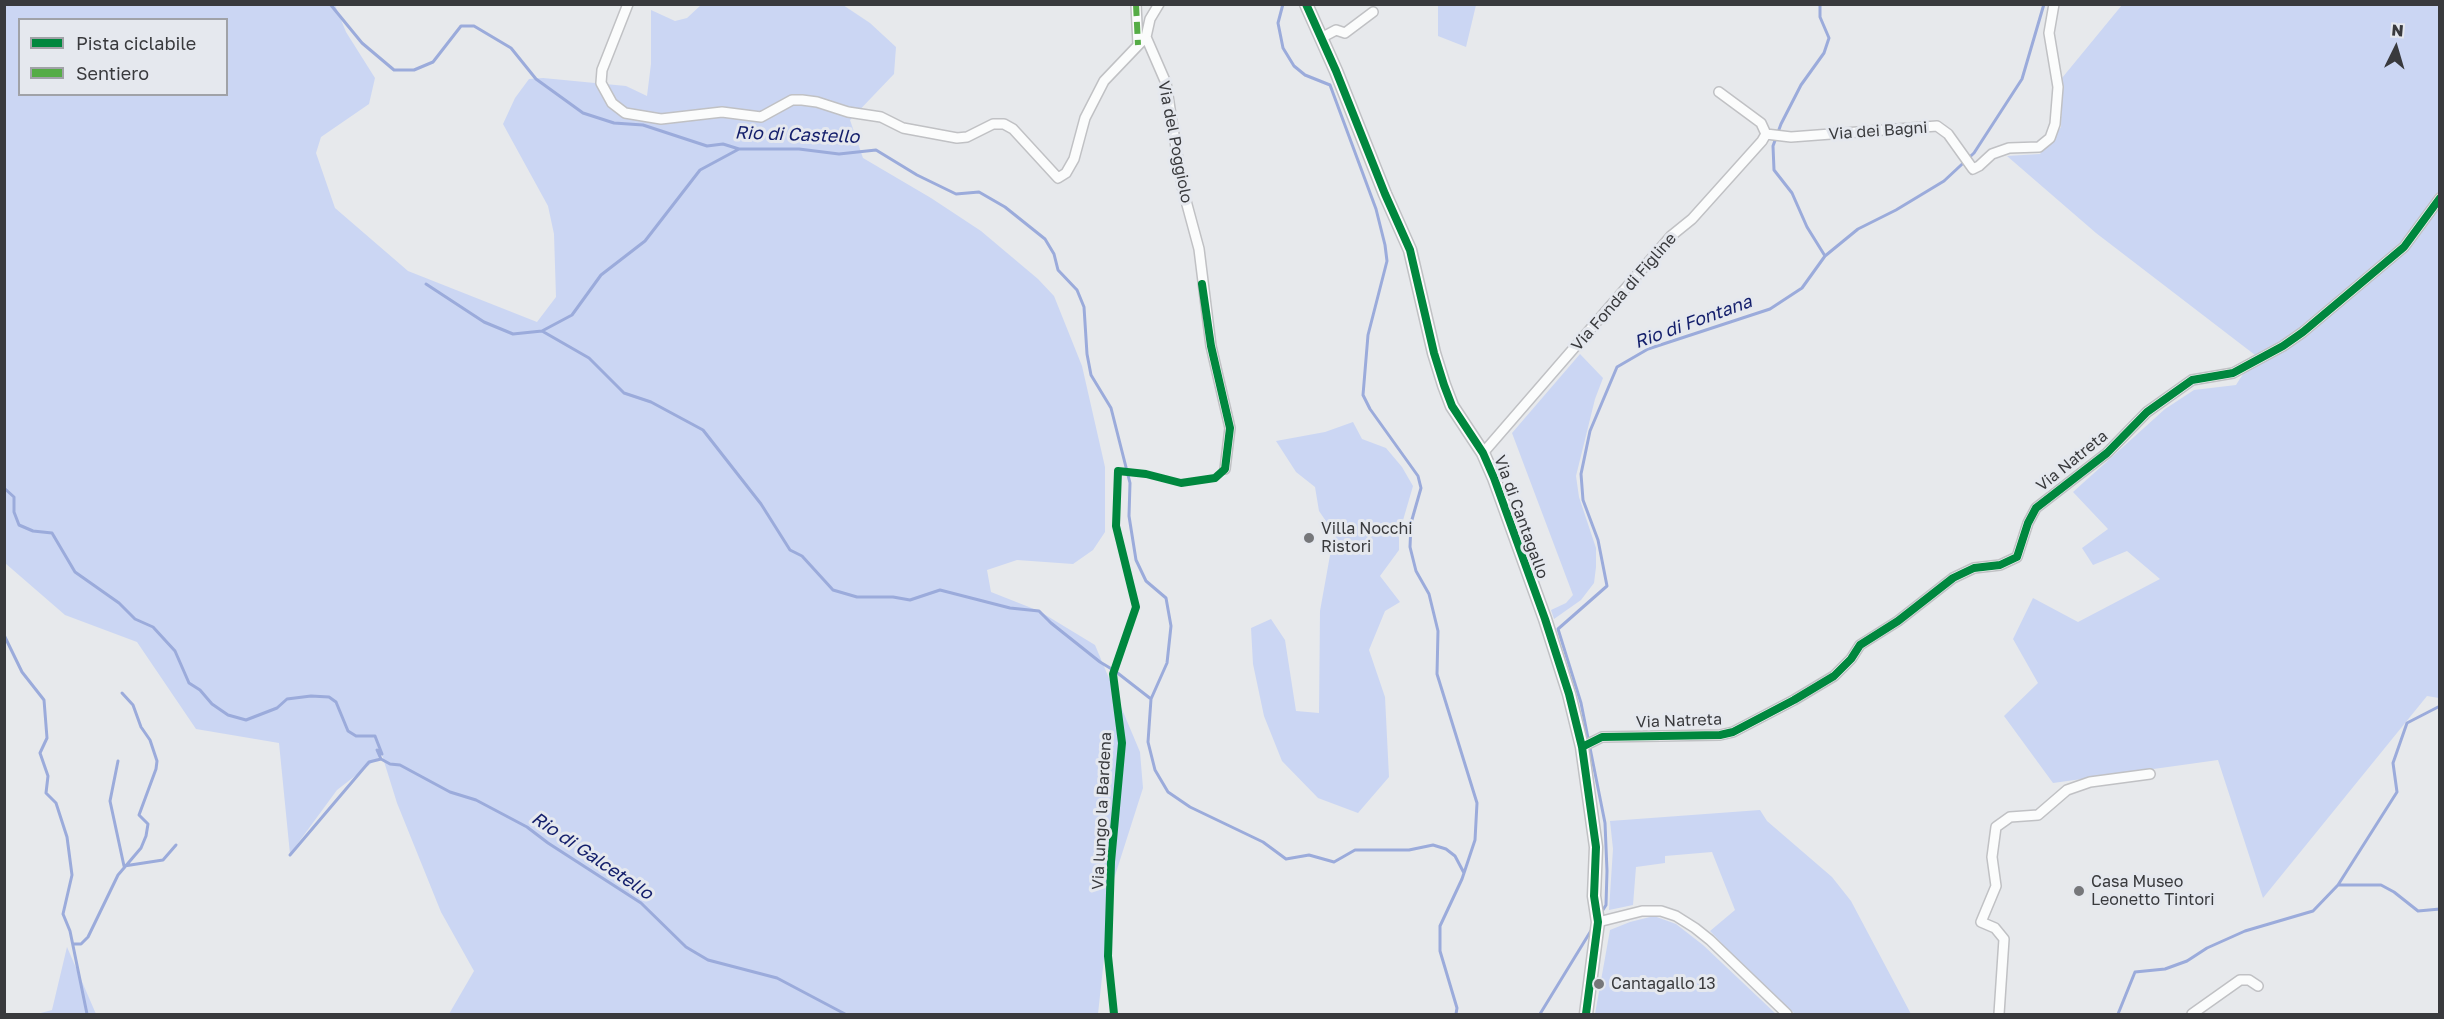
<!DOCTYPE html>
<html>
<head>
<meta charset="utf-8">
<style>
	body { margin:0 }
	#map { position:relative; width:2444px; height:1019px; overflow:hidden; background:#e7e9ec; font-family:"Golos Text",sans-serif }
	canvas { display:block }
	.frame { position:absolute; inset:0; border:6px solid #393a3d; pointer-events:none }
	.legend { position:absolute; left:18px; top:18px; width:210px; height:78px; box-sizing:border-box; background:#e5e8ee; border:2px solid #a0a2a7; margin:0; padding:8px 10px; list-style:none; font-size:18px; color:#393a3d }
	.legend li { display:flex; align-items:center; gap:12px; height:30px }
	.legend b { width:30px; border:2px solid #a0a2a7 }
	.north { position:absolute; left:2366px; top:18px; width:60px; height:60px; -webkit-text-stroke:4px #e5e8ee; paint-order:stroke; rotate:5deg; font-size:16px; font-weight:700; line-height:24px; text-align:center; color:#393a3d }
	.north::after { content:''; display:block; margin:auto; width:21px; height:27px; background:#393a3d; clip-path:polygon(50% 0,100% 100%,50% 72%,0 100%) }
</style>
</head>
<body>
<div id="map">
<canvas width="2444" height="1019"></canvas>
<div class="frame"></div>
<ul class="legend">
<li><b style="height:8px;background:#00873e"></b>Pista ciclabile</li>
<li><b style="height:8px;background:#55ac46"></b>Sentiero</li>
</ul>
<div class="north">N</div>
</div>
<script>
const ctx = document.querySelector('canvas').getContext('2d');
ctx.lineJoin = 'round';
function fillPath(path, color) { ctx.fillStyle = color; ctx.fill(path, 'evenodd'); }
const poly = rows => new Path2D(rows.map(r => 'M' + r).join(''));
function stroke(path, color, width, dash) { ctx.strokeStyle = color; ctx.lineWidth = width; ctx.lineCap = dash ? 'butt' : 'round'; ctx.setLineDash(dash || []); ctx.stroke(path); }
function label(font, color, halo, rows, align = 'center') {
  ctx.font = font + ' "Golos Text",sans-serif'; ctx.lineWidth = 6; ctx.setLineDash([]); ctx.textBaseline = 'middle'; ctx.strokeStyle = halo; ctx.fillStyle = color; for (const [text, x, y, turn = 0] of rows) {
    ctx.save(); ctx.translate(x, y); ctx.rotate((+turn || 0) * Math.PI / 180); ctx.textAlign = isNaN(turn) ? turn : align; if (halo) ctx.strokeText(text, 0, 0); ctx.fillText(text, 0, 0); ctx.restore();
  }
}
fillPath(poly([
	[5,5,335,5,346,32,375,78,369,104,321,137,316,153,335,208,408,271,537,322,556,297,554,234,548,206,503,124,515,98,529,79,543,78,626,86,647,96,651,64,651,10,675,21,687,18,701,5,843,5,870,23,896,47,894,74,850,120,863,158,931,198,981,231,1038,279,1054,296,1082,366,1105,467,1105,532,1093,550,1073,564,1017,560,987,570,991,592,1039,611,1095,645,1140,752,1143,788,1112,885,1098,1014,449,1014,474,971,441,912,397,803,382,755,337,790,290,854,279,743,196,729,137,642,65,615,5,563],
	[20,20,226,20,226,94,20,94],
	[1438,5,1476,5,1466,47,1438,36],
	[2122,5,2439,5,2439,698,2427,696,2263,898,2218,760,2053,783,2004,716,2038,683,2013,639,2033,598,2078,622,2160,579,2127,551,2093,565,2082,548,2108,529,2073,492,2165,409,2194,390,2236,385,2255,355,2096,233,2007,156,2040,154,2061,127,2062,78],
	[1580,354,1603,378,1595,399,1576,476,1579,497,1596,548,1596,567,1594,583,1581,600,1554,619,1551,610,1566,603,1573,595,1512,433],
	[1353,422,1362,439,1386,448,1402,467,1413,486,1399,534,1399,550,1380,576,1400,602,1385,611,1369,650,1385,697,1389,777,1358,813,1318,798,1282,761,1264,716,1253,664,1251,628,1271,619,1285,640,1296,711,1319,713,1320,611,1334,533,1319,511,1315,487,1296,472,1276,441,1325,432],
	[1760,810,1767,821,1832,877,1851,901,1911,1014,1795,1014,1751,974,1710,931,1735,910,1712,852,1665,856,1665,863,1636,867,1633,905,1609,910,1613,849,1610,821],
	[1654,916,1676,924,1703,945,1776,1014,1595,1014,1610,930,1630,922],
	[67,947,96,1014,37,1014,52,1010]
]), '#cbd6f3');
stroke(poly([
	[330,4,362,43,394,70,414,70,433,62,461,26,474,26,511,48,536,79,583,113,614,123,643,125,707,146,723,144,739,149,799,149,839,154,876,150,917,175,956,194,979,192,1005,207,1045,239,1054,254,1058,270,1077,290,1084,307,1087,354,1091,375,1111,408,1130,483,1129,516,1136,560,1146,581,1166,598,1171,626,1167,663,1151,699,1148,742,1155,770,1168,792,1190,807,1263,842,1286,859,1309,855,1334,862,1355,850,1409,850,1433,845,1446,849,1455,856,1464,873],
	[1283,4,1278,23,1283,48,1294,66,1305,75,1330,85,1376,209,1385,245,1387,261,1368,335,1363,395,1370,409,1418,476,1421,488,1411,523,1410,547,1416,571,1429,594,1438,631,1437,674,1477,803,1475,840,1462,879,1440,926,1440,951,1457,1008,1456,1014],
	[1820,4,1820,17,1829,38,1824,53,1801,85,1781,124,1773,146,1774,170,1792,193,1807,227,1825,256],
	[426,284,484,322,513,334,542,331,572,315,601,275,645,241,700,170,739,149],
	[542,331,589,358,624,393,651,402,703,430,761,504,790,550,802,556,833,590,857,597,893,597,910,600,940,590,1010,608,1039,611,1051,623,1100,662,1115,671,1151,699],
	[4,488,14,497,14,512,19,525,33,531,52,533,75,572,119,603,135,619,153,627,175,651,189,683,200,690,212,704,228,715,246,720,277,708,287,699,311,696,329,697,336,702,348,731,356,736,375,736,382,754,377,750,381,759,390,764,400,765,450,792,476,800,527,827,548,843,641,903,686,947,708,960,777,978,845,1014],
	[4,635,22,672,44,700,47,738,40,753,48,776,46,793,56,803,67,837,72,875,63,914,70,931,87,1014],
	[118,761,110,801,124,866,163,860,176,845],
	[290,855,369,762,381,759],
	[2339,885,2381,885,2394,892,2418,911,2440,909],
	[1601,913,1606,905,1607,871,1605,823,1581,703,1558,629,1607,586,1598,540,1583,500,1581,474,1590,431,1617,367,1648,349,1770,309,1802,288,1825,256,1858,229,1896,210,1944,181,1974,153,2022,79,2044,4],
	[73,944,81,944,88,937,118,875,141,848,146,836,148,824,139,815,156,769,157,761,150,740,141,727,133,705,122,693],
	[1540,1014,1592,929],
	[2118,1014,2135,972,2165,969,2187,961,2207,948,2245,931,2313,911,2338,885,2397,792,2393,763,2407,723,2440,706]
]), '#9babdb', 3);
const minor = poly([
	[628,4,602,70,601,83,612,103,625,113,661,119,722,112,761,117,792,100,802,100,817,102,848,112,881,117,903,128,957,138,967,137,993,124,1004,124,1013,129,1058,178,1066,173,1074,159,1085,118,1104,81,1146,37],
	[1136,4,1138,45],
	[1159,4,1150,19,1146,37,1166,83,1182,186,1199,249,1211,346,1230,428,1225,469],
	[1321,38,1336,30,1345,33,1373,12],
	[1719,92,1761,123,1766,134],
	[1766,134,1791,137,1937,126,1948,134,1973,169,1979,166,1992,154,2009,148,2039,147,2050,138,2055,124,2058,87,2049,33,2054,4],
	[1483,453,1671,236,1692,219,1762,141,1766,134],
	[1582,747,1602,737,1720,735,1733,732,1794,700,1834,676,1851,659,1860,645,1898,621,1953,578,1974,568,2000,565,2017,557,2028,523,2036,508,2107,453,2147,412,2192,380,2233,373,2283,346,2303,332,2404,247,2440,198],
	[1598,922,1642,911,1661,911,1676,916,1695,928,1710,940,1787,1014],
	[1999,1014,2004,939,1995,928,1981,922,1996,886,1992,857,1996,827,2010,817,2038,815,2067,790,2090,782,2150,774],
	[2192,1014,2240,980,2249,980,2258,986]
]);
const tertiary = poly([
	[1306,4,1336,71,1385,194,1410,250,1434,353,1444,385,1452,406,1483,453,1494,478,1545,619,1569,694,1582,747,1596,847,1594,896,1598,922,1586,1014]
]);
stroke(minor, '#c0c1c4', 12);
stroke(tertiary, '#c0c1c4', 15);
stroke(minor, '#fbfcfc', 9);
stroke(tertiary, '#fbfcfc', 12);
stroke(poly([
	[1136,4,1138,45]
]), '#55ac46', 6, [12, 6]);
stroke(poly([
	[1306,4,1336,71,1385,194,1410,250,1434,353,1444,385,1452,406,1483,453,1494,478,1545,619,1569,694,1582,747,1596,847,1594,896,1598,922,1586,1014],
	[1582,747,1602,737,1720,735,1733,732,1794,700,1834,676,1851,659,1860,645,1898,621,1953,578,1974,568,2000,565,2017,557,2028,523,2036,508,2107,453,2147,412,2192,380,2233,373,2283,346,2303,332,2404,247,2440,198],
	[1114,1014,1108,956,1111,862,1122,743,1113,674,1136,607,1116,526,1118,471,1146,474,1181,483,1215,478,1225,469,1230,428,1211,346,1202,284]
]), '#00873e', 8);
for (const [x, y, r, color] of [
	[1309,538,6,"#76777a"],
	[2079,891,6,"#76777a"],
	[1599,984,6,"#76777a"]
]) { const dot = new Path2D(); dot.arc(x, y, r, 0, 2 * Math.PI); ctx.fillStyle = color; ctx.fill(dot); stroke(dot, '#e5e8ee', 2); }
label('16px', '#393a3d', '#e5e8ee', [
	["Via dei Bagni",1878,131,-4],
	["Via del Poggiolo",1175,142,79],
	["Via Fonda di Figline",1624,292,-49],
	["Via Natreta",2072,461,-39],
	["Via di Cantagallo",1521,517,70],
	["Via Natreta",1679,721,-2],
	["Via lungo la Bardena",1102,811,-87]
]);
label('16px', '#393a3d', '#e5e8ee', [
	["Villa Nocchi",1321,529],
	["Ristori",1321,547],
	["Casa Museo",2091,882],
	["Leonetto Tintori",2091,900],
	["Cantagallo 13",1611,984]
], 'left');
label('italic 18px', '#131e6b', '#e5e8ee', [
	["Rio di Castello",797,135,2],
	["Rio di Fontana",1693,322,-20],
	["Rio di Galcetello",592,856,34]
]);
</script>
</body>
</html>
